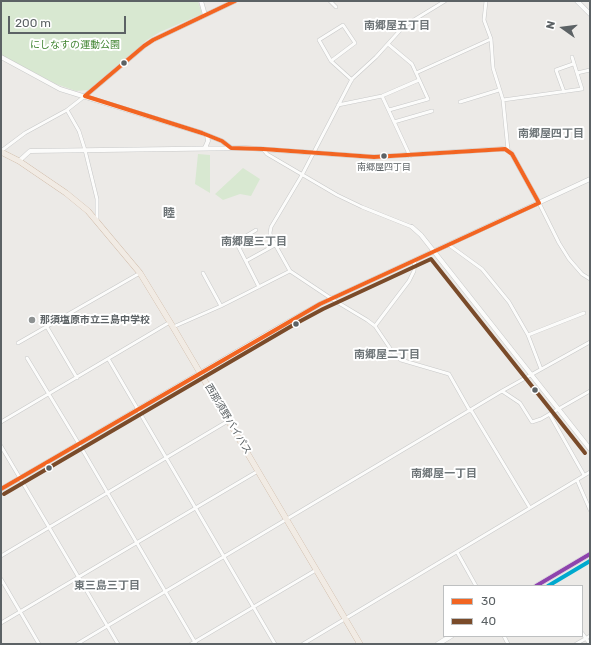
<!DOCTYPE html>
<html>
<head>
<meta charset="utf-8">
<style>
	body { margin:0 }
	#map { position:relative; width:591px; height:645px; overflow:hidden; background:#eceae7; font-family:Rubik,sans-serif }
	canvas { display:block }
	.frame { position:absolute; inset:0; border:2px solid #5c6265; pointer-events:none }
	.legend { position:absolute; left:443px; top:585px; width:140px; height:52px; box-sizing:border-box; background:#fff; border:1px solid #bec0c1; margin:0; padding:5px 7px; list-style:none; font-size:12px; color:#5c6265 }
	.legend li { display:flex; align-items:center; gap:8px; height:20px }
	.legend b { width:20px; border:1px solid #bec0c1 }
	.north { position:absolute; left:543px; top:8px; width:40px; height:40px; -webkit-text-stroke:3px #fff; paint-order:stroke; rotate:284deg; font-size:11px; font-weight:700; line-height:16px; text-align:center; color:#5c6265 }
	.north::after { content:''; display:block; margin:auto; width:14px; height:18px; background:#5c6265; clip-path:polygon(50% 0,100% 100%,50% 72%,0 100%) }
	.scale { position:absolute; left:8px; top:16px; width:118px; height:18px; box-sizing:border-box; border:2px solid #5c6265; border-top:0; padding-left:5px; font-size:12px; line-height:14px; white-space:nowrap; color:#5c6265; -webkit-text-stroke:3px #fff; paint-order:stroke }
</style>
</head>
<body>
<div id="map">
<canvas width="591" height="645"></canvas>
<div class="frame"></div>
<ul class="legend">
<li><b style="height:5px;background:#f26522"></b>30</li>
<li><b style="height:5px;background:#7a4b2a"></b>40</li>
</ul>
<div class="north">N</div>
<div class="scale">200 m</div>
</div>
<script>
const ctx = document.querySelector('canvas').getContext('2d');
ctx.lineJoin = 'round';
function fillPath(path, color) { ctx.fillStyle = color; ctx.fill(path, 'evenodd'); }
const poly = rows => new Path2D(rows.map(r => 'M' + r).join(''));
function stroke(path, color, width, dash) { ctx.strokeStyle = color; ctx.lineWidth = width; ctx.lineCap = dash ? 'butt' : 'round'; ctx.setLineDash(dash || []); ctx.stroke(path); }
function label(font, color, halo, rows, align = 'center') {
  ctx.font = font + ' Rubik,"Noto Sans JP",sans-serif'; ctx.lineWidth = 4; ctx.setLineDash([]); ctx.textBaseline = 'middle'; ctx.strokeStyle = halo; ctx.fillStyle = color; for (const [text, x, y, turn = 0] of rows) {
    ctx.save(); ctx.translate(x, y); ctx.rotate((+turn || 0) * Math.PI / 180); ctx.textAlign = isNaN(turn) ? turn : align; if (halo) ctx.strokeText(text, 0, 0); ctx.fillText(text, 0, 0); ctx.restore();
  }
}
fillPath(poly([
	[1,1,198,1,202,14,160,32,147,40,88,90,76,91,56,84,1,55],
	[198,154,210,155,210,193,195,184],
	[243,168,260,179,251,196,240,194,223,200,215,194]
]), '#d8e8d1');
const minor = poly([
	[330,1,336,7],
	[445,1,404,26,376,57,352,79,302,175,271,227,270,233,271,237,290,271,332,299,367,320,375,326,394,354,401,360,449,374,470,411],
	[486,1,484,20,491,39,493,68,503,100,508,150],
	[388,44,412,64,428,99,389,110],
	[572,57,577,73],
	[331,61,355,43,343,25,319,40,331,61,352,80],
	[416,73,491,39],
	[564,92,556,70,573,64],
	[382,96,410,156],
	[503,100,582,89,577,73,590,70],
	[460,102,499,90],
	[338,105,382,96,419,80],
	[67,110,79,131,85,150,97,199,97,220],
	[394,122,432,111],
	[263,149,267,154,337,195,362,207,412,227],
	[1,151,25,133,67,110,85,96],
	[539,203,559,243,569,259,582,274,590,279],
	[256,230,236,242,259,287],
	[449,245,482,269,509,302,528,335,541,369],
	[246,261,275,245],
	[203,273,221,306],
	[375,326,409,281,414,271,415,260],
	[47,327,77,378],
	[173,327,221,306,290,271],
	[528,335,584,313],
	[18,343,140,273],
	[27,358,79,444,196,644],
	[109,360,275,644],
	[502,391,520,403,532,422,541,419,590,391],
	[471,410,530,508],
	[550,415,584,475],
	[1,422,170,322],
	[1,446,118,644],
	[577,480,590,510],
	[457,552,476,586],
	[1,556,228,421],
	[1,579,39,644],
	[1,623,258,471],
	[582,633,590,644],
	[504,636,508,644],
	[77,644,502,391,590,342],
	[191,644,316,570],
	[303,644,590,472],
	[576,644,590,636]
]);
const tertiary = poly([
	[201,1,205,15],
	[577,1,590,14],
	[1,57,60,89,202,133,222,141,231,148],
	[85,96,144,46,153,40,235,1],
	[205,148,208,141,207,135],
	[19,161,30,151,246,148,374,157,502,149,508,150,512,154,539,203],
	[412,227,421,235,590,449],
	[1,489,267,334,320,304,590,179]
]);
const secondary = poly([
	[536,586,590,554],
	[438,644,451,636]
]);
const trunk = poly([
	[1,152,19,161,66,193,88,211,140,273,173,327,360,644]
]);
stroke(minor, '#c7c8c8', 4);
stroke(tertiary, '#c7c8c8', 5);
stroke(secondary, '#c7c8c8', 5.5);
stroke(trunk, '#c4aa93', 6);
stroke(minor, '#fcfcfb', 3);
stroke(tertiary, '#fcfcfb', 4);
stroke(secondary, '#fcfcfb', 4.5);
stroke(trunk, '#f1ebe4', 5.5);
stroke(poly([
	[85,96,144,46,153,40,235,1],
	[1,489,320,304,539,203,512,154,505,149,374,157,263,149,231,148,222,141,202,133,85,96]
]), '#f26522', 4);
stroke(poly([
	[4,494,295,324,323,309,431,259,585,453]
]), '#7a4b2a', 4);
stroke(poly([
	[536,586,590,554]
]), '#8e44ad', 4);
stroke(poly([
	[548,586,590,561]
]), '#00a9ce', 4);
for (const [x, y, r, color] of [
	[124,63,3.5,"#5c6265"],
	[384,156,3.5,"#5c6265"],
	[32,320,4,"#8e9292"],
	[296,324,3.5,"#5c6265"],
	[535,390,3.5,"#5c6265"],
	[49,468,3.5,"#5c6265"]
]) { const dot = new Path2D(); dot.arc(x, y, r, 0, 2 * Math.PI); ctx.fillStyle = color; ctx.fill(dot); stroke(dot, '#fff', 1.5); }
label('9px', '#5c6265', '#fff', [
	["南郷屋四丁目",384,167]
]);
label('10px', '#418532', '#fff', [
	["にしなすの運動公園",75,45]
]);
label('bold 10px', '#5c6265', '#fff', [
	["那須塩原市立三島中学校",40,320]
], 'left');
label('10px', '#5c6265', '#fff', [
	["西那須野バイパス",228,419,59]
]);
label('bold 11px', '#6d7477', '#fff', [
	["南郷屋五丁目",397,26],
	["南郷屋四丁目",551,134],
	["南郷屋三丁目",254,242],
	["南郷屋二丁目",387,355],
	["南郷屋一丁目",444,474],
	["東三島三丁目",107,586]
]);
label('bold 12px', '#6d7477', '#fff', [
	["睦",169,214]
]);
</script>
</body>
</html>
